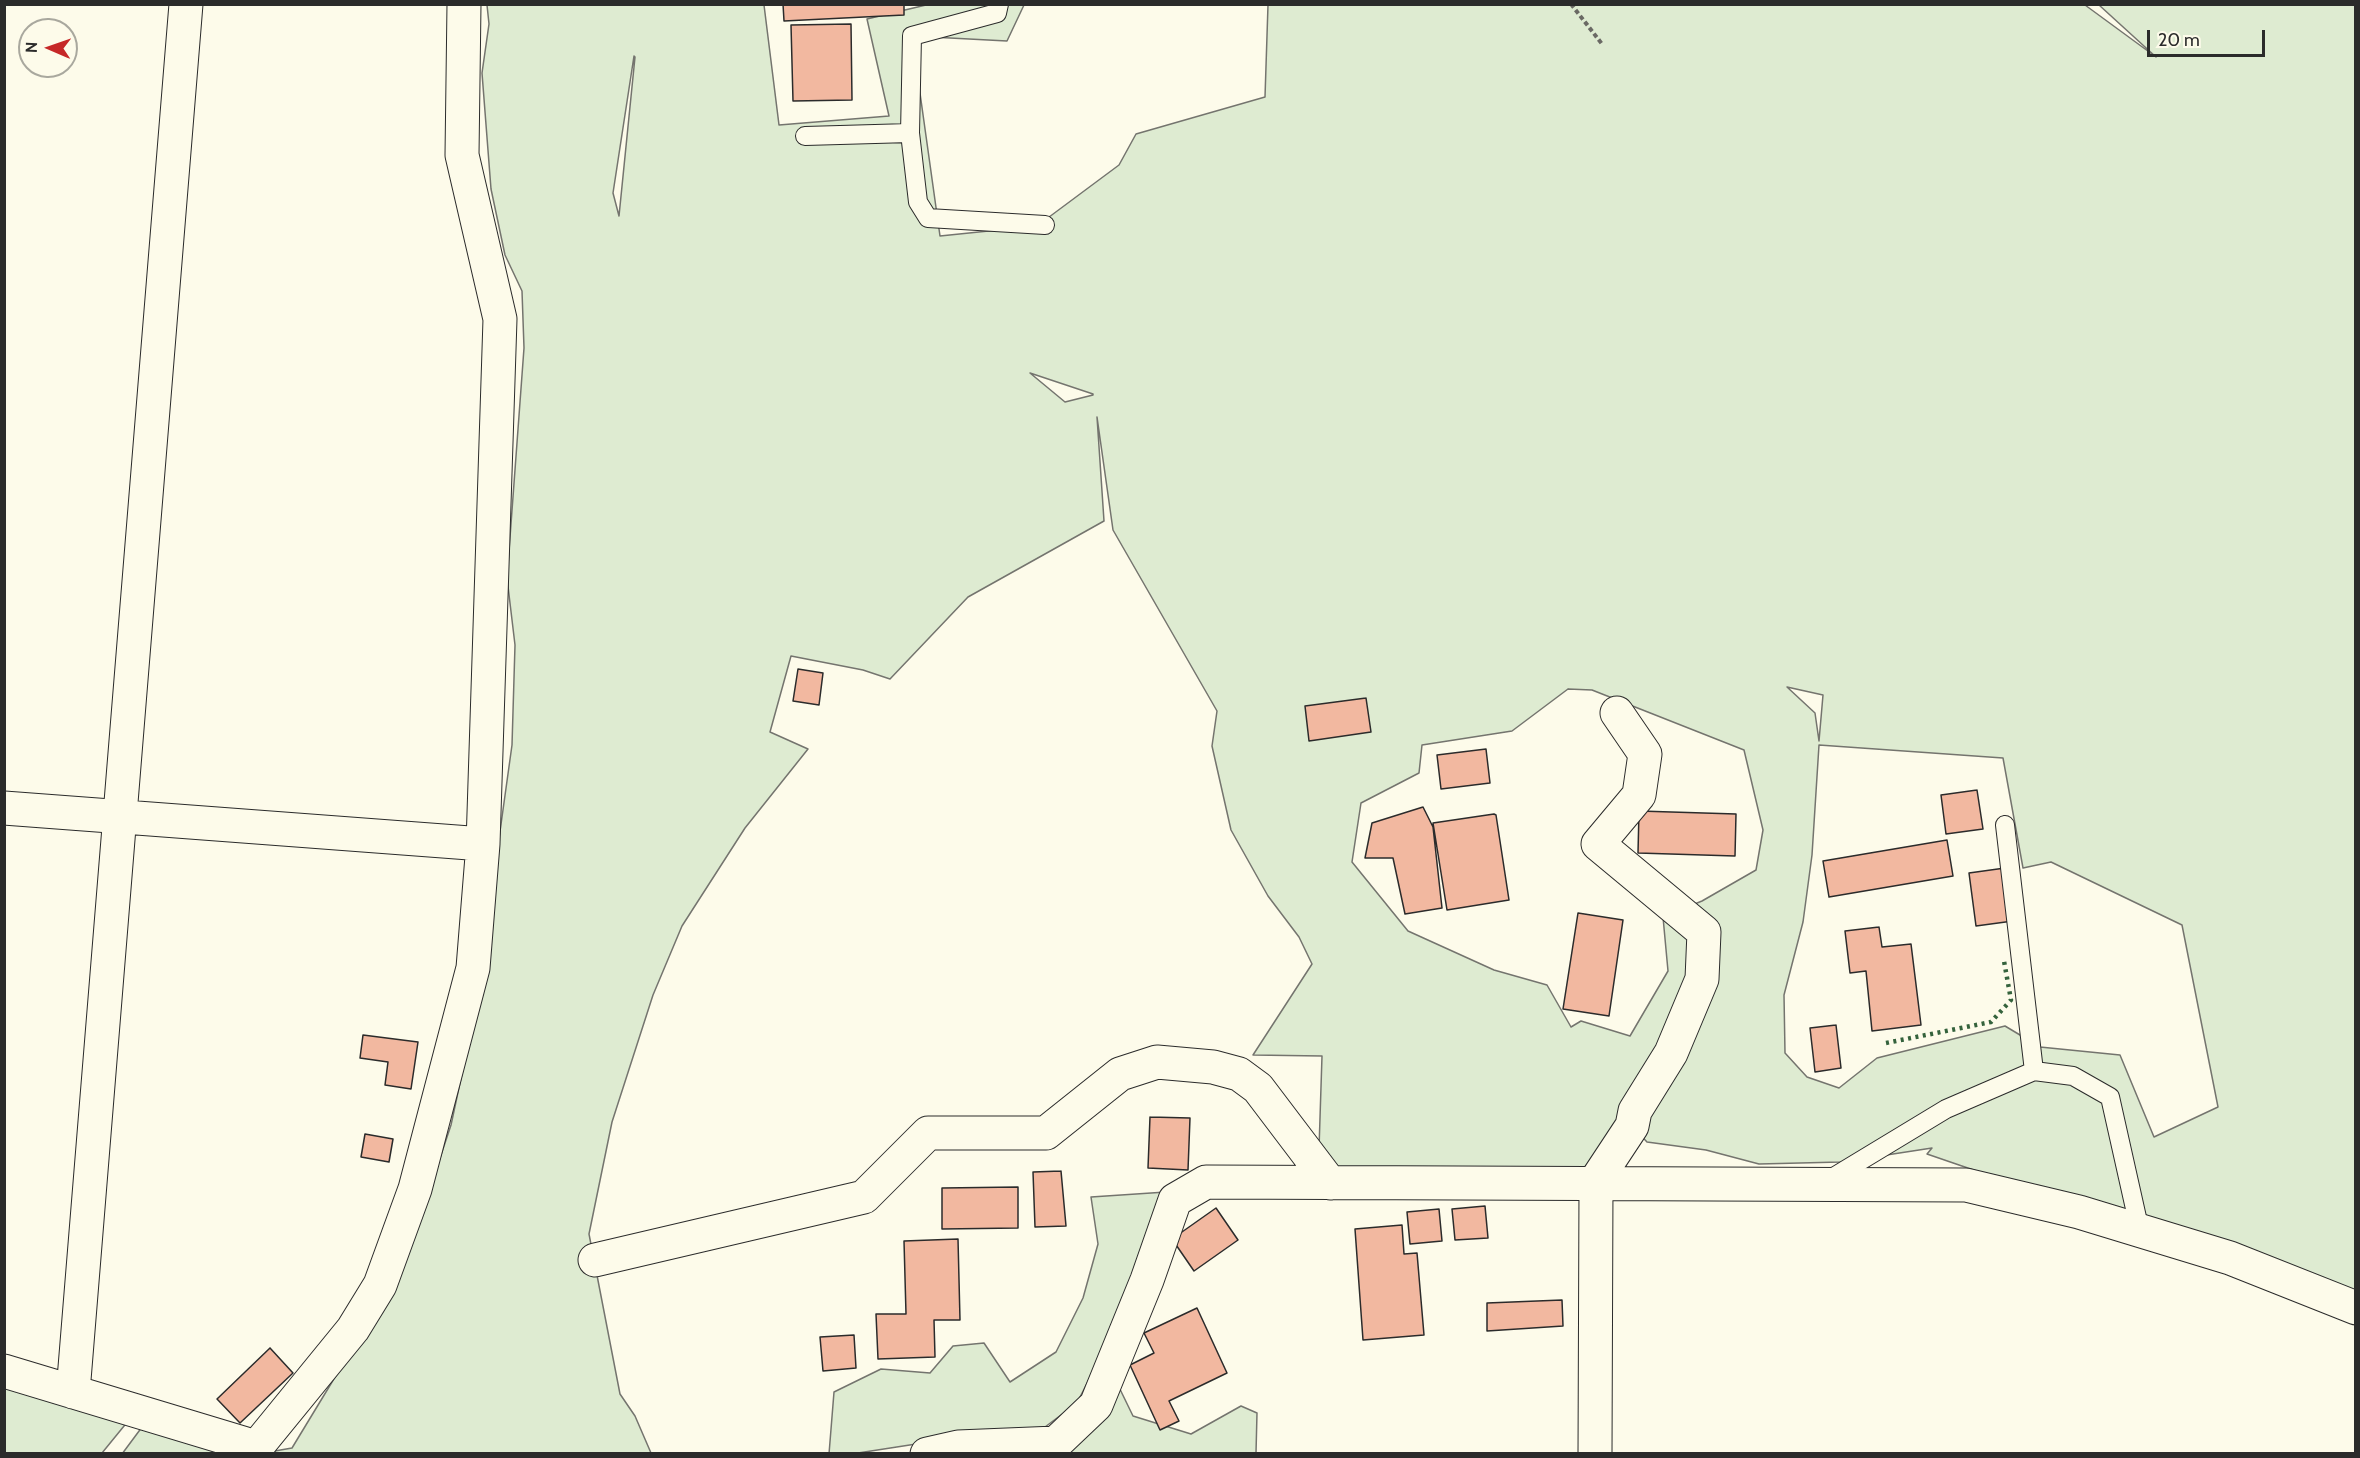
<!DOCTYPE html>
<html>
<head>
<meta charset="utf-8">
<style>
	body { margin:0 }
	#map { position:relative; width:2360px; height:1458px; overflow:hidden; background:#fdfbea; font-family:Cabin,sans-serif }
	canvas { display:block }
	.frame { position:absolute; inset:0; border:6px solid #2b2b2b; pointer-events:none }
	.north { position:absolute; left:18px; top:18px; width:60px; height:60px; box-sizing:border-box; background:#fdfbea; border:2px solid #a9a89e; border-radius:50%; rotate:272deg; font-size:16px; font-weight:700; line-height:24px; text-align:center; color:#2b2b2b }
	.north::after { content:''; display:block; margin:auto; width:21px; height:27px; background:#c62828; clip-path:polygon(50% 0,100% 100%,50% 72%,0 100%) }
	.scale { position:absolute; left:2147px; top:30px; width:118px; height:27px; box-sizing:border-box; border:3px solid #2b2b2b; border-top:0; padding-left:8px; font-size:18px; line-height:21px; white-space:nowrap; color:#2b2b2b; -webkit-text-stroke:4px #fdfbea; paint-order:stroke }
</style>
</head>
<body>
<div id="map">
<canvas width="2360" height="1458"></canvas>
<div class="frame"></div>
<div class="north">N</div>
<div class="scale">20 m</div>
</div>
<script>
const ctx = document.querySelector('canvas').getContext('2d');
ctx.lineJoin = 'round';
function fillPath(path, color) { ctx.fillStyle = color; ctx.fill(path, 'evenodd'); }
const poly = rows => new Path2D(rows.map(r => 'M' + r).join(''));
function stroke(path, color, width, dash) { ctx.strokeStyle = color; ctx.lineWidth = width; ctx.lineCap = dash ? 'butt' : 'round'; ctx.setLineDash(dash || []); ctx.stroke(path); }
const green = poly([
	[487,5,764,5,779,125,889,116,867,19,926,5,1024,5,1007,41,912,36,940,236,1037,226,1119,165,1136,134,1265,97,1268,5,2085,5,2156,57,2099,5,2355,5,2355,1301,1927,1154,1932,1148,1841,1162,1759,1164,1706,1150,1647,1142,1632,1126,1599,1176,1341,1172,1319,1149,1322,1056,1253,1055,1312,964,1299,937,1268,896,1231,830,1212,746,1217,711,1113,530,1097,417,1104,521,968,597,890,679,863,670,791,656,770,732,808,749,745,828,682,926,653,995,612,1122,589,1234,620,1394,635,1416,651,1453,122,1454,145,1423,269,1452,292,1448,406,1260,451,1125,469,1041,483,954,512,745,515,645,507,578,524,348,522,291,505,255,491,189,482,73,489,24,487,5],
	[634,56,635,57,619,216,613,193,634,56],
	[1030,373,1093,394,1093,395,1065,402,1030,373],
	[1787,687,1823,695,1819,741,1815,713,1787,687],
	[1568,689,1592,690,1744,750,1763,830,1756,870,1702,901,1663,917,1668,971,1630,1036,1581,1021,1571,1027,1547,985,1494,970,1408,931,1352,862,1361,803,1419,773,1422,745,1512,731,1568,689],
	[1819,745,2003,758,2023,868,2051,862,2182,925,2218,1107,2154,1137,2120,1055,2040,1047,2005,1026,1877,1058,1839,1088,1807,1077,1785,1053,1784,995,1803,922,1812,855,1819,745],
	[1166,1192,1111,1336,1077,1403,1041,1430,955,1438,858,1453,829,1454,834,1392,881,1369,930,1373,953,1346,984,1343,1010,1382,1056,1352,1083,1298,1098,1244,1091,1197,1166,1192],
	[1116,1381,1133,1416,1191,1434,1241,1406,1257,1413,1256,1453,975,1454,1065,1435,1116,1381],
	[4,1383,133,1415,102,1453,5,1453,4,1383]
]);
fillPath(green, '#deebd1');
stroke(green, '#74746e', 1.5);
const building = poly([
	[783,4,904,4,904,15,784,21,783,4],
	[851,24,852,100,793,101,791,25,851,24],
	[798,669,823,673,819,705,793,701,798,669],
	[1366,698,1371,732,1309,741,1305,706,1366,698],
	[1486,749,1490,783,1441,789,1437,755,1486,749],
	[1977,790,1983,829,1946,834,1941,795,1977,790],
	[1423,807,1433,827,1442,908,1405,914,1393,858,1365,858,1372,823,1423,807],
	[1639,811,1736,814,1735,856,1638,853,1639,811],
	[1494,814,1496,815,1509,900,1447,910,1433,823,1494,814],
	[1947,840,1953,876,1829,897,1823,861,1947,840],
	[2005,868,2013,921,1976,926,1969,873,2005,868],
	[1578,913,1623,920,1609,1016,1563,1009,1578,913],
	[1879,927,1882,947,1911,944,1921,1025,1872,1031,1866,971,1850,973,1845,931,1879,927],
	[1836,1025,1841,1068,1815,1072,1810,1028,1836,1025],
	[363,1035,418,1042,411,1089,385,1085,388,1062,360,1058,363,1035],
	[1150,1117,1190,1118,1188,1170,1148,1168,1150,1117],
	[365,1134,393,1139,389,1162,361,1157,365,1134],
	[1061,1171,1066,1226,1035,1227,1033,1172,1061,1171],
	[1018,1187,1018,1228,942,1229,942,1188,1018,1187],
	[1485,1206,1488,1238,1455,1240,1452,1209,1485,1206],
	[1216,1208,1238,1240,1194,1271,1172,1239,1216,1208],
	[1439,1209,1442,1241,1410,1244,1407,1212,1439,1209],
	[1402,1225,1404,1254,1417,1253,1424,1335,1363,1340,1355,1229,1402,1225],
	[958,1239,960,1320,934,1320,935,1357,878,1359,876,1314,906,1314,904,1241,958,1239],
	[1562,1300,1563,1326,1487,1331,1487,1303,1562,1300],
	[1197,1308,1227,1373,1169,1401,1179,1421,1160,1430,1130,1365,1154,1353,1144,1333,1197,1308],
	[854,1335,856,1368,823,1371,820,1337,854,1335],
	[270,1348,293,1373,240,1423,217,1399,270,1348]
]);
fillPath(building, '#f2b8a0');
stroke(building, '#2b2b2b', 1.5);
const lane = poly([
	[910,133,918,202,928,218,1045,225],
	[805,136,910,133,912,36,997,13,999,4],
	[2005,825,2034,1071],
	[1827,1181,1946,1109,2034,1071,2073,1076,2110,1097,2140,1231]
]);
const street = poly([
	[4,808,483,844],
	[595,1260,864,1197,928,1133,1046,1133,1120,1074,1157,1062,1213,1067,1239,1074,1258,1088,1330,1183],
	[4,1371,256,1447],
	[73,1392,186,4],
	[251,1454,353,1329,380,1285,415,1189,473,968,483,844,500,319,462,155,464,4],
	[927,1454,958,1447,1056,1443,1096,1405,1147,1280,1175,1200,1206,1182,1966,1185,2079,1212,2230,1258,2356,1308],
	[1595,1454,1596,1185,1599,1176,1632,1126,1635,1111,1671,1053,1702,979,1704,932,1598,844,1639,795,1645,754,1617,713]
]);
stroke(lane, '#2b2b2b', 20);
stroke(street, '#2b2b2b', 35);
stroke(poly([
	[1571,4,1602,44]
]), '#6a6964', 4, [4.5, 3]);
stroke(lane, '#fdfbea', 18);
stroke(street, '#fdfbea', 33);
stroke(poly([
	[1886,1043,1991,1022,2011,1000,2004,961]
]), '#34623c', 4.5, [3, 4.5]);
</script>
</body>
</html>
